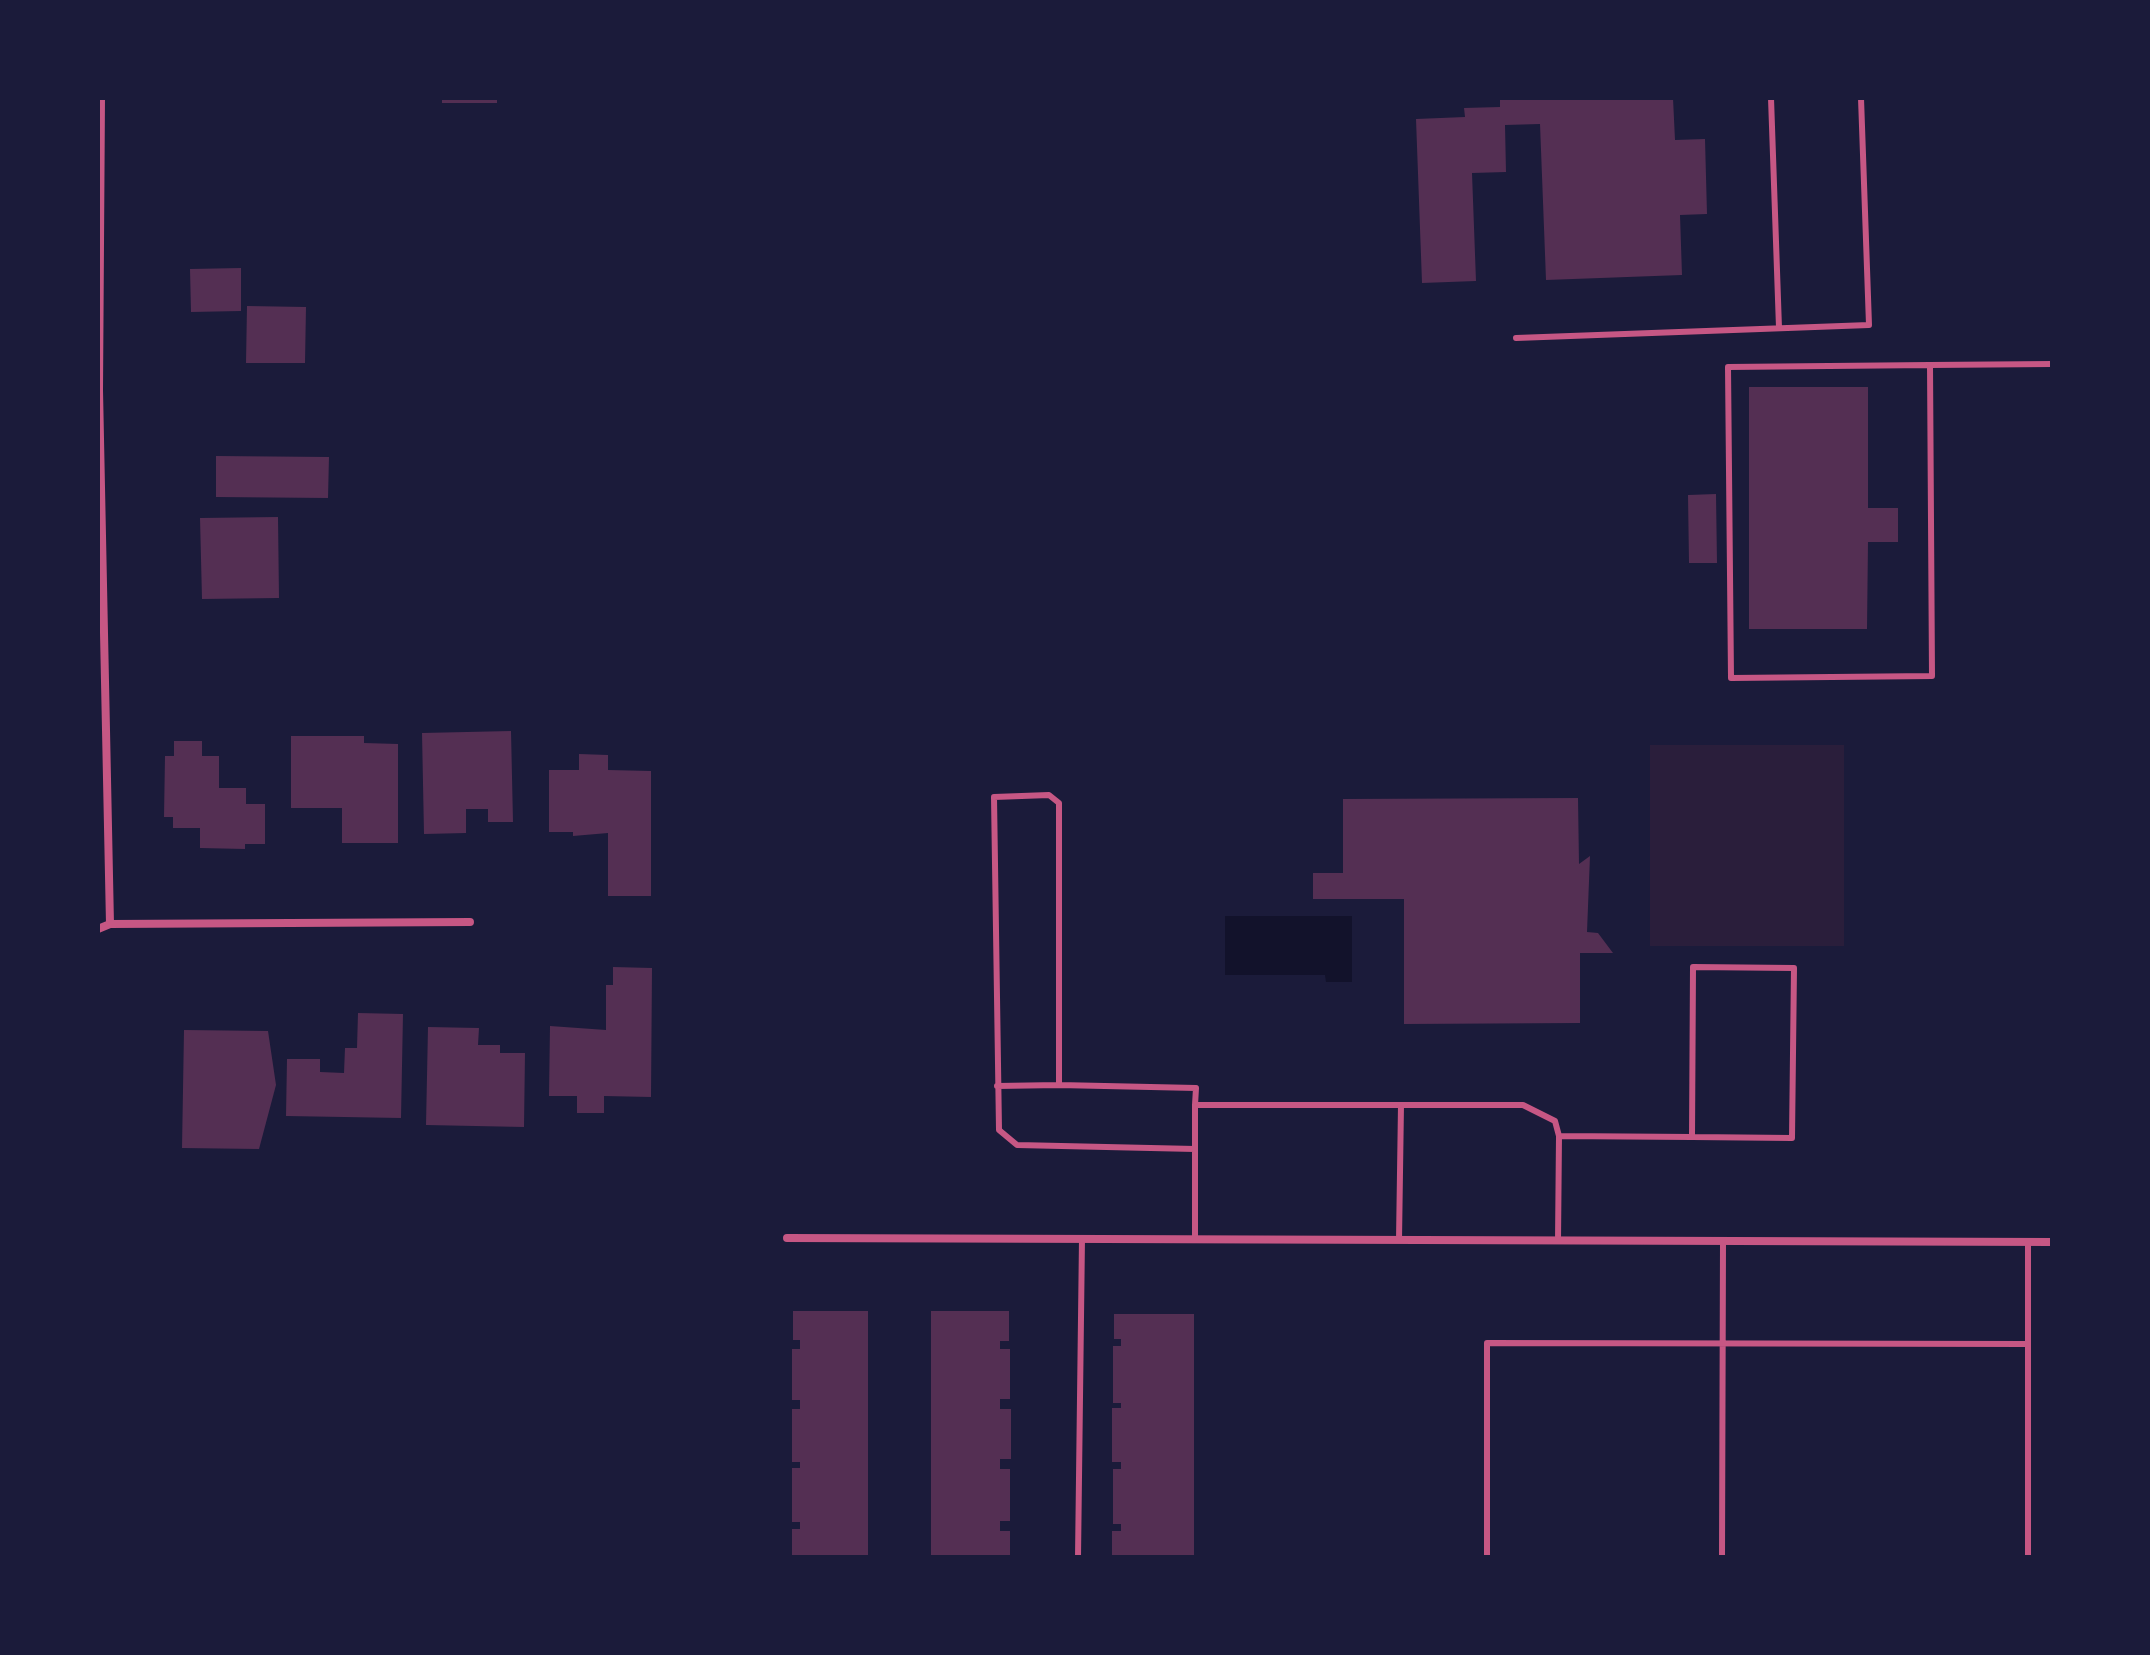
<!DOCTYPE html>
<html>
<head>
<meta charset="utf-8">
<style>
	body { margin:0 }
	#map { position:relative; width:2150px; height:1655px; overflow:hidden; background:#1b1b3a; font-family:"Nunito Sans",sans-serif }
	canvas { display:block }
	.frame { position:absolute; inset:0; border:100px solid #1b1b3a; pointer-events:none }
</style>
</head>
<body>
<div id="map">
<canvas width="2150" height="1655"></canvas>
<div class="frame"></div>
</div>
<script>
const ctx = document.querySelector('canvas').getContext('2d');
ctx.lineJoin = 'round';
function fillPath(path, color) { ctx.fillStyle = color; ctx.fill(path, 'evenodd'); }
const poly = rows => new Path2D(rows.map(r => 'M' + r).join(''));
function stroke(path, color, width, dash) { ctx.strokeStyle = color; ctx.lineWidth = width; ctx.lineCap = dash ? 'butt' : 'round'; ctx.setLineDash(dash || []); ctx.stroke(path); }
fillPath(poly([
	[1650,745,1844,745,1844,946,1650,946]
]), '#2a1e3b');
fillPath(poly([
	[1225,916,1352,916,1352,982,1326,982,1325,975,1225,975]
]), '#12122b');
fillPath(poly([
	[442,98,497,98,497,103,442,103],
	[1500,98,1673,98,1675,140,1705,139,1707,214,1680,215,1682,275,1546,280,1540,124,1505,125,1506,172,1472,173,1476,281,1422,283,1416,119,1465,117,1464,108,1500,107],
	[241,268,241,311,191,312,190,269],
	[247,306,306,307,305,363,246,363],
	[1749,387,1868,387,1868,508,1898,508,1898,542,1868,542,1867,629,1749,629],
	[216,456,329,457,328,498,216,497],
	[1716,494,1717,563,1689,563,1688,495],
	[278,517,279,598,202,599,200,518],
	[511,731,513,822,488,822,488,809,466,809,466,833,424,834,422,733],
	[291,736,364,736,364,743,398,744,398,843,342,843,342,808,291,808],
	[174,741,202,741,202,756,219,756,219,788,246,788,246,804,265,804,265,844,245,844,245,849,200,848,200,828,173,828,173,817,164,817,165,756,174,756],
	[579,754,608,755,608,770,651,771,651,896,608,896,608,833,573,836,573,832,549,832,549,770,579,770],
	[1578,798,1579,864,1590,856,1587,932,1598,933,1613,953,1580,953,1580,1023,1404,1024,1404,899,1313,899,1313,873,1343,873,1343,799],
	[613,967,652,968,651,1097,604,1096,604,1113,577,1113,577,1096,549,1096,550,1026,606,1030,606,985,613,985],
	[358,1013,403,1014,401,1118,286,1116,287,1059,320,1059,320,1072,344,1073,345,1048,357,1048],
	[428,1027,479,1028,478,1045,500,1045,500,1053,525,1053,524,1127,426,1125],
	[184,1030,268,1031,276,1085,259,1149,182,1148],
	[793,1311,868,1311,868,1557,792,1557,792,1529,800,1529,800,1522,792,1522,792,1468,800,1468,800,1462,792,1462,792,1409,800,1409,800,1400,792,1400,792,1349,800,1349,800,1340,793,1340],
	[931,1311,1009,1311,1009,1341,1000,1341,1000,1349,1010,1349,1010,1399,1000,1399,1000,1409,1011,1409,1011,1459,1000,1459,1000,1469,1010,1469,1010,1521,1000,1521,1000,1531,1010,1531,1010,1557,931,1557],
	[1114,1314,1194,1314,1194,1557,1112,1557,1112,1531,1121,1531,1121,1524,1113,1524,1113,1469,1121,1469,1121,1462,1112,1462,1112,1408,1121,1408,1121,1403,1113,1403,1113,1346,1121,1346,1121,1339,1114,1339]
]), '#542f53');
stroke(poly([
	[1771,98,1779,328],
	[1516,338,1869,325,1861,98],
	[1930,365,1932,676,1731,678,1728,367,1930,365,2052,364],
	[1693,967,1794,968,1792,1138,1692,1137,1693,967],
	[997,1086,1059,1085],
	[1195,1105,1196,1088,1059,1085,1059,803,1049,795,994,797,999,1130,1017,1145,1195,1149],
	[1559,1136,1692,1137],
	[1195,1238,1195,1105,1401,1105],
	[1399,1240,1401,1105,1523,1105,1555,1121,1559,1136,1558,1241],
	[1078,1557,1082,1238],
	[1487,1557,1487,1343,2028,1344],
	[1722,1557,1723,1242],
	[2028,1557,2028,1242]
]), '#c65784', 6);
stroke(poly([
	[110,924,470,922],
	[98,929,110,924,99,390,101,98],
	[787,1238,2052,1242]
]), '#c65784', 8);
</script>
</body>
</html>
